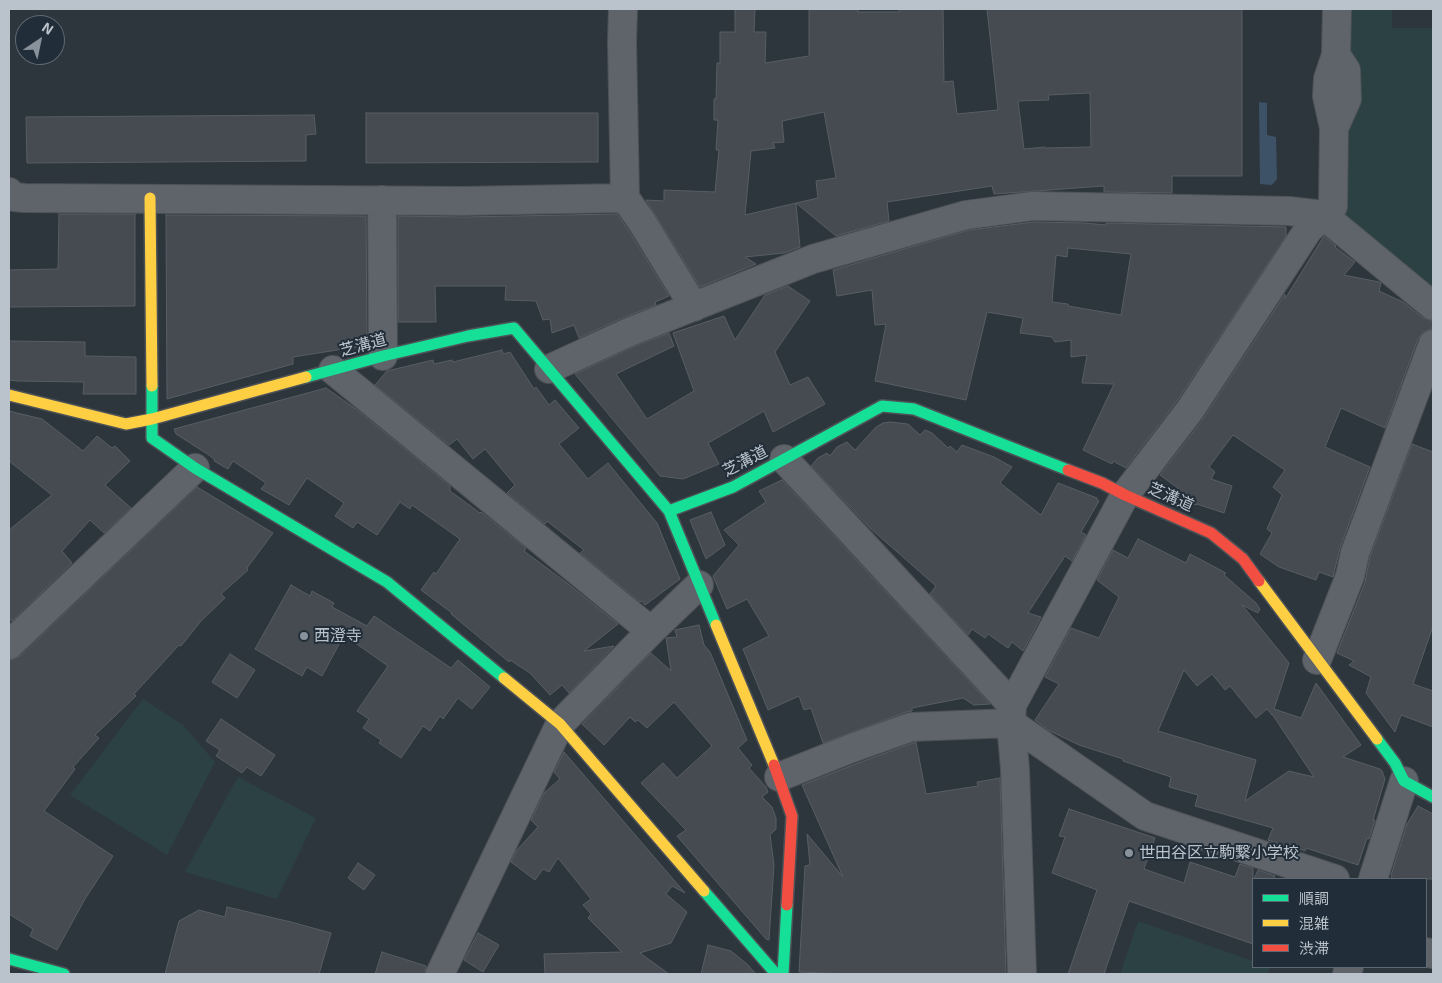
<!DOCTYPE html>
<html>
<head>
<meta charset="utf-8">
<style>
	body { margin:0 }
	#map { position:relative; width:1442px; height:983px; overflow:hidden; background:#2e363d; font-family:"Exo 2","Noto Sans JP",sans-serif }
	canvas { display:block }
	.frame { position:absolute; inset:0; border:10px solid #bac3cc; pointer-events:none }
	.legend { position:absolute; left:1252px; top:878px; width:175px; height:90px; box-sizing:border-box; background:#212d38; border:1px solid #5e6973; margin:0; padding:6px 9px; list-style:none; font-size:15px; color:#bac3cc }
	.legend li { display:flex; align-items:center; gap:10px; height:25px }
	.legend b { width:25px; border:1px solid #5e6973 }
	.north { position:absolute; left:15px; top:15px; width:50px; height:50px; box-sizing:border-box; background:#212d38; border:1px solid #5e6973; border-radius:50%; rotate:34deg; font-size:14px; font-weight:700; line-height:20px; text-align:center; color:#bac3cc }
	.north::after { content:''; display:block; margin:auto; width:18px; height:22px; background:#89929a; clip-path:polygon(50% 0,100% 100%,50% 72%,0 100%) }
</style>
</head>
<body>
<div id="map">
<canvas width="1442" height="983"></canvas>
<div class="frame"></div>
<ul class="legend">
<li><b style="height:6px;background:#16e098"></b>順調</li>
<li><b style="height:6px;background:#ffcf43"></b>混雑</li>
<li><b style="height:6px;background:#f24e42"></b>渋滞</li>
</ul>
<div class="north">N</div>
</div>
<script>
const ctx = document.querySelector('canvas').getContext('2d');
ctx.lineJoin = 'round';
function fillPath(path, color) { ctx.fillStyle = color; ctx.fill(path, 'evenodd'); }
const poly = rows => new Path2D(rows.map(r => 'M' + r).join(''));
function stroke(path, color, width, dash) { ctx.strokeStyle = color; ctx.lineWidth = width; ctx.lineCap = dash ? 'butt' : 'round'; ctx.setLineDash(dash || []); ctx.stroke(path); }
function label(font, color, halo, rows, align = 'center') {
  ctx.font = font + ' "Exo 2","Noto Sans JP",sans-serif'; ctx.lineWidth = 4; ctx.setLineDash([]); ctx.textBaseline = 'middle'; ctx.strokeStyle = halo; ctx.fillStyle = color; for (const [text, x, y, turn = 0] of rows) {
    ctx.save(); ctx.translate(x, y); ctx.rotate((+turn || 0) * Math.PI / 180); ctx.textAlign = isNaN(turn) ? turn : align; if (halo) ctx.strokeText(text, 0, 0); ctx.fillText(text, 0, 0); ctx.restore();
  }
}
fillPath(poly([
	[1347,9,1392,9,1392,28,1433,28,1433,298,1343,223,1348,51],
	[143,699,183,725,215,762,167,855,70,795],
	[238,777,316,818,277,899,185,872],
	[1138,921,1253,961,1253,967,1270,967,1268,974,1120,974]
]), '#2b4143');
fillPath(poly([
	[1259,102,1267,103,1267,135,1276,137,1277,179,1272,185,1260,184]
]), '#3d5267');
const building = poly([
	[735,9,755,9,754,32,766,32,765,63,809,56,809,9,858,9,858,12,899,12,899,9,943,9,944,82,953,81,957,114,998,110,987,9,1242,9,1242,176,1172,176,1172,193,1104,192,1104,186,994,194,992,186,887,202,889,221,836,236,796,203,818,198,816,181,836,178,824,112,782,121,784,142,773,143,775,148,751,151,745,215,796,203,800,247,784,253,745,257,756,264,700,287,646,200,664,201,664,190,715,192,719,150,716,150,718,120,714,120,714,99,716,99,717,63,720,63,720,32,735,32,735,9],
	[1090,93,1091,147,1045,148,1045,147,1024,149,1018,101,1049,100,1048,95,1090,93],
	[366,113,598,113,598,162,366,163,366,113],
	[314,115,316,134,306,135,306,161,27,163,26,117,314,115],
	[59,214,135,214,135,306,9,307,9,270,58,269,59,214],
	[617,214,629,231,669,296,655,302,656,305,620,319,579,338,574,325,552,333,550,319,543,320,536,301,505,300,506,286,435,286,436,322,398,322,398,216,463,217,617,214],
	[166,215,366,216,367,344,356,347,293,357,293,364,167,399,166,215],
	[1034,222,1085,223,1106,225,1106,223,1286,227,1286,236,1177,401,1126,468,1113,461,1112,464,1083,450,1114,384,1082,383,1087,355,1071,357,1071,340,1055,342,1052,337,1020,333,1023,318,987,312,966,400,875,381,886,324,875,325,872,290,837,296,833,270,969,230,1034,222],
	[1068,248,1131,254,1121,315,1068,306,1068,304,1052,302,1056,255,1067,257,1068,248],
	[1324,236,1336,246,1335,247,1355,262,1344,275,1379,282,1381,283,1379,291,1403,302,1423,318,1432,321,1433,325,1431,329,1423,332,1418,339,1385,428,1341,408,1325,447,1370,467,1340,548,1333,577,1319,572,1316,580,1279,567,1260,554,1272,533,1267,529,1282,495,1273,487,1285,470,1233,435,1209,467,1215,472,1211,479,1232,486,1224,513,1197,504,1196,505,1174,494,1178,488,1160,475,1203,419,1285,294,1285,299,1324,236],
	[788,286,810,301,775,352,790,385,808,377,825,404,773,432,764,411,708,443,719,464,683,479,660,476,575,374,633,347,669,333,674,346,616,374,647,419,694,391,673,333,724,316,735,340,765,295,788,286],
	[9,341,85,342,85,356,136,357,136,394,83,394,84,382,18,381,9,380,9,341],
	[502,350,503,354,510,352,534,389,536,387,549,405,555,400,579,428,559,444,588,479,608,463,657,523,680,579,645,605,642,601,640,602,580,553,584,550,547,521,545,524,507,493,515,485,485,449,473,459,457,439,449,445,375,385,387,371,433,360,434,364,452,360,453,362,502,350],
	[326,388,356,409,450,486,450,491,480,513,481,512,526,548,524,551,567,583,618,624,584,651,614,646,569,693,562,685,550,695,530,673,510,660,509,662,451,614,452,613,421,590,434,572,436,574,460,539,412,505,410,509,400,502,377,535,357,522,353,528,335,516,344,503,307,478,289,505,261,489,266,483,233,461,228,469,214,461,215,460,209,455,176,434,174,429,326,388],
	[9,411,42,419,83,451,97,436,112,448,115,446,130,461,105,485,131,508,104,533,90,520,62,551,72,563,12,621,9,619,9,530,52,495,9,461,9,411],
	[890,422,908,424,920,435,925,430,932,433,948,448,950,446,957,452,962,445,994,457,1012,467,1000,483,1041,515,1058,483,1097,498,1097,500,1099,501,1081,532,1086,535,1072,561,1065,556,1028,613,1041,617,1023,651,1012,642,1008,648,988,634,985,638,972,629,968,635,930,594,936,586,871,529,811,466,818,458,827,453,830,456,837,447,847,442,855,450,876,427,883,423,890,422],
	[1412,444,1433,452,1433,626,1413,684,1433,691,1433,727,1401,715,1395,732,1366,693,1371,677,1349,665,1354,661,1337,653,1365,582,1370,557,1412,444],
	[782,480,990,704,974,705,963,698,912,708,912,711,906,712,823,743,811,708,804,710,799,696,768,710,743,649,769,636,747,599,727,609,713,576,739,545,724,530,766,502,759,491,782,480],
	[197,487,273,533,247,568,248,570,221,594,225,598,201,621,181,646,179,645,134,694,136,696,95,735,99,738,73,767,75,769,44,811,113,856,85,899,57,950,30,936,33,929,9,914,9,661,20,656,197,487],
	[711,512,725,545,706,559,690,520,711,512],
	[1138,539,1186,563,1190,554,1226,573,1224,575,1256,603,1260,609,1258,613,1242,605,1289,663,1274,709,1301,718,1316,683,1361,745,1343,757,1380,769,1382,771,1385,779,1373,820,1375,820,1369,839,1367,838,1358,865,1306,848,1305,851,1287,844,1286,846,1268,840,1273,828,1195,806,1198,795,1169,787,1171,777,1123,761,1123,759,1079,745,1048,730,1035,720,1059,684,1045,677,1071,628,1099,638,1119,597,1097,580,1113,550,1128,558,1138,539],
	[1184,670,1197,686,1212,674,1225,690,1230,686,1256,718,1267,709,1272,715,1272,714,1314,777,1289,771,1245,801,1256,760,1158,731,1184,670],
	[291,585,310,596,312,591,334,603,332,607,367,626,374,616,451,668,458,660,490,687,472,709,458,698,443,719,440,716,430,731,423,726,401,758,379,743,381,740,363,728,369,719,357,711,388,666,344,635,322,676,307,667,302,676,255,649,291,585],
	[699,625,704,645,710,652,747,740,738,748,752,765,749,768,766,787,768,792,762,797,772,807,776,818,776,829,770,835,774,865,769,940,766,939,677,836,686,830,641,783,663,763,677,778,712,746,674,702,647,728,638,720,635,722,630,717,604,745,582,724,651,653,671,671,666,638,677,637,675,630,699,625],
	[230,654,255,670,237,698,212,682,230,654],
	[221,719,275,755,261,776,247,767,242,773,216,756,220,750,206,741,221,719],
	[916,742,926,794,978,786,977,782,1000,778,1006,974,848,974,799,972,805,866,810,865,807,834,843,877,802,785,858,763,916,742],
	[564,752,685,893,672,886,666,894,687,912,671,943,640,953,669,974,545,974,544,954,622,952,588,918,591,914,583,905,591,899,558,858,549,872,543,869,535,880,511,862,516,851,538,827,531,820,544,793,560,779,554,772,564,752],
	[1418,806,1433,814,1433,879,1391,879,1392,875,1391,875,1407,824,1418,806],
	[1069,809,1155,838,1144,869,1184,883,1190,862,1235,877,1240,864,1253,868,1253,944,1129,901,1104,974,1068,974,1097,890,1052,873,1065,837,1059,836,1069,809],
	[358,863,375,875,364,890,348,878,358,863],
	[1258,870,1275,876,1274,879,1254,879,1258,870],
	[227,907,291,922,331,933,319,974,165,974,179,921,199,910,225,917,227,907],
	[478,933,499,945,483,972,464,960,478,933],
	[708,945,731,951,747,964,756,974,701,974,708,945],
	[382,952,426,966,425,974,375,974,382,952]
]);
fillPath(building, '#454b51');
stroke(building, '#575e64', 1);
const street = poly([
	[1334,128,1347,99,1346,70,1336,55],
	[9,192,14,197,24,198,463,201,625,198,622,42,623,9],
	[625,198,642,222,694,307],
	[382,200,383,356],
	[549,369,627,333,813,259,966,215,1033,206,1289,211,1323,215,1433,306],
	[333,370,651,631],
	[784,459,1012,705],
	[9,645,195,468],
	[1317,660,1350,576,1355,553,1433,344],
	[779,777,852,748,911,727,1011,723,1145,816,1335,879],
	[1373,879,1404,781],
	[1426,952,1433,954],
	[440,974,560,724,651,631,699,585],
	[1022,974,1015,769,1011,723,1012,705,1125,495,1190,410,1308,230,1333,206,1334,128,1327,96,1328,79,1336,55,1337,9],
	[1347,974,1349,967]
]);
const fast = poly([
	[306,377,383,356,468,336,514,328,669,511,716,625],
	[152,386,152,438,195,468,387,582,504,678],
	[669,511,733,487,882,406,914,409,1068,470],
	[1377,739,1395,763,1404,781,1433,797],
	[704,891,776,974],
	[9,959,64,974],
	[783,974,787,905]
]);
const slow = poly([
	[150,198,152,386],
	[9,395,126,424,152,419,306,377],
	[1259,581,1377,739],
	[716,625,774,765],
	[504,678,560,724,704,891]
]);
const jam = poly([
	[1068,470,1102,483,1125,495,1211,533,1243,559,1259,581],
	[774,765,792,816,787,905]
]);
stroke(street, '#4d5257', 30);
stroke(fast, '#4d5257', 14);
stroke(slow, '#4d5257', 14);
stroke(jam, '#4d5257', 14);
stroke(street, '#5f646a', 28);
stroke(fast, '#16e098', 11);
stroke(slow, '#ffcf43', 11);
stroke(jam, '#f24e42', 11);
for (const [x, y, r, color] of [
	[304,636,5,"#89929a"],
	[1129,853,5,"#89929a"]
]) { const dot = new Path2D(); dot.arc(x, y, r, 0, 2 * Math.PI); ctx.fillStyle = color; ctx.fill(dot); stroke(dot, '#212d38', 2); }
label('16px', '#bac3cc', '#212d38', [
	["芝溝道",363,345,-15],
	["芝溝道",745,461,-27],
	["芝溝道",1171,497,24]
]);
label('16px', '#bac3cc', '#212d38', [
	["西澄寺",314,636],
	["世田谷区立駒繋小学校",1139,853]
], 'left');
</script>
</body>
</html>
